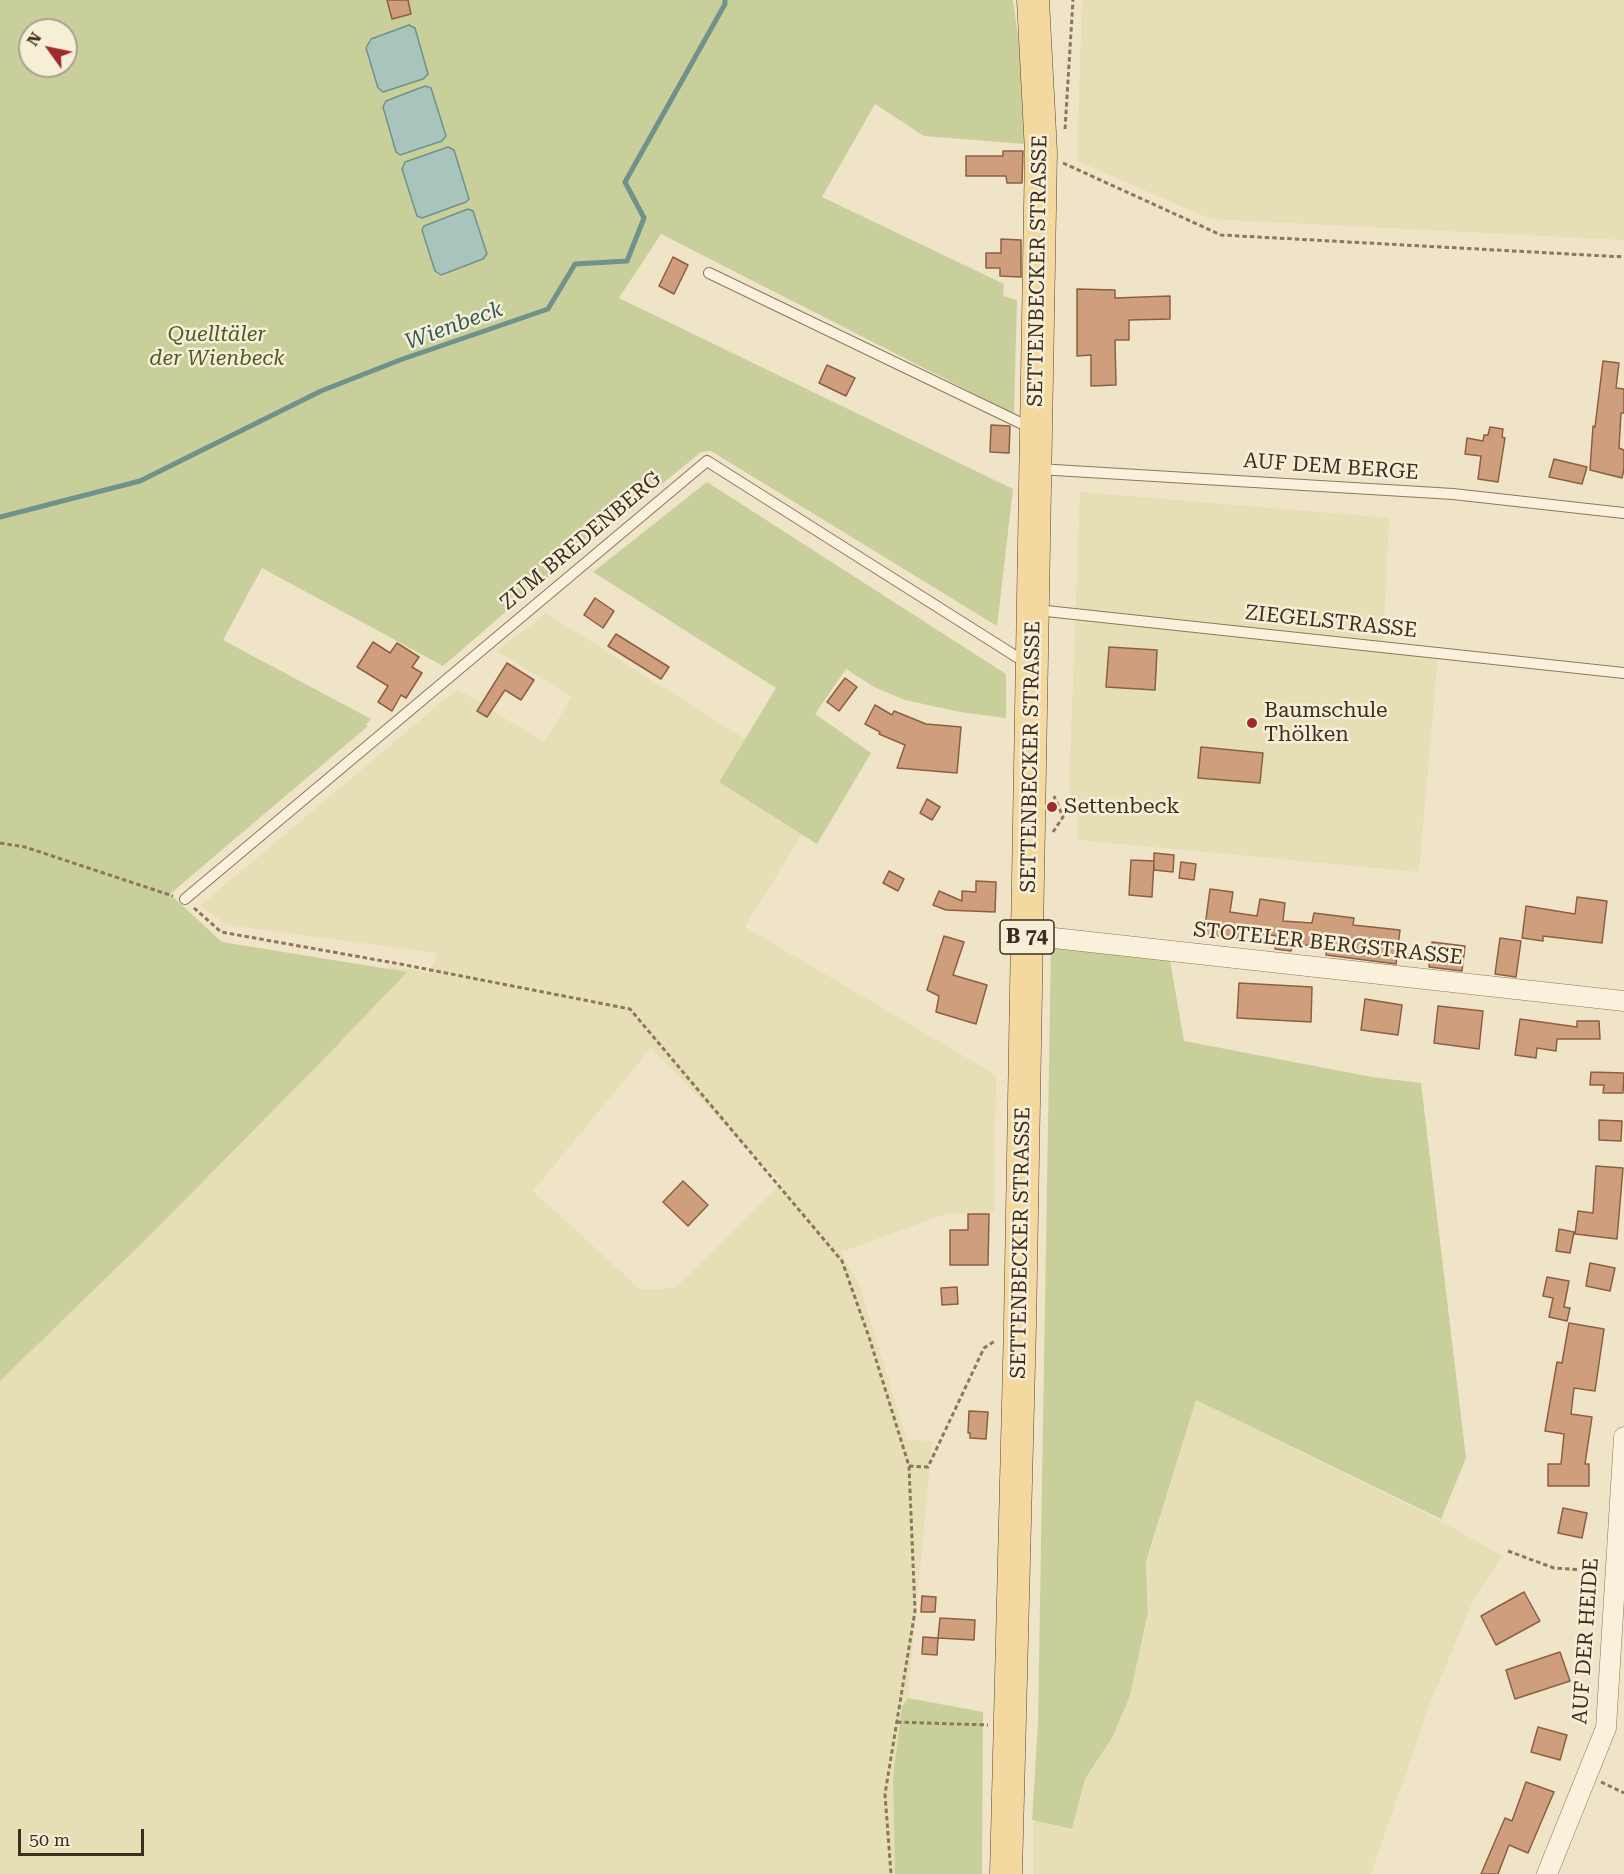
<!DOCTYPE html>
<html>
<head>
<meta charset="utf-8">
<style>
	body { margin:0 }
	#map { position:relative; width:1624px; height:1874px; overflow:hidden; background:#f0e4c8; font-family:"Roboto Serif",serif }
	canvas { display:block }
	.north { position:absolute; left:18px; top:18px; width:60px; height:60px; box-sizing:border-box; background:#f7eed8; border:2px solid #ada18e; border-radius:50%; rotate:303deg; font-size:16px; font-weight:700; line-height:24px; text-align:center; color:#3d2e20 }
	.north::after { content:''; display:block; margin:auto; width:21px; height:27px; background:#9e2a2b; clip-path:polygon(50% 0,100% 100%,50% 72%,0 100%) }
	.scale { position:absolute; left:18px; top:1829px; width:126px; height:27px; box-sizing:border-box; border:3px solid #3d2e20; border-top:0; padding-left:8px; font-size:18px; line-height:21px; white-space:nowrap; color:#3d2e20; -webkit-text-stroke:4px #f7eed8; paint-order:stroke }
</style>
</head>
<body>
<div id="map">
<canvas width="1624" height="1874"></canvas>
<div class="north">N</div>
<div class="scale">50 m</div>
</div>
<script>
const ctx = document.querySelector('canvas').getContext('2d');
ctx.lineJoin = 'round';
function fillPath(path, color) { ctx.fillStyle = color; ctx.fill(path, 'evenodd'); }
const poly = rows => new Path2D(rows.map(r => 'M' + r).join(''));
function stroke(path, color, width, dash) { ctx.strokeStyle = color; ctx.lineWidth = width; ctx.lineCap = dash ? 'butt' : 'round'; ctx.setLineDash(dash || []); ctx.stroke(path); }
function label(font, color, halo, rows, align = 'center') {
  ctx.font = font + ' "Roboto Serif",serif'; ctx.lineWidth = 5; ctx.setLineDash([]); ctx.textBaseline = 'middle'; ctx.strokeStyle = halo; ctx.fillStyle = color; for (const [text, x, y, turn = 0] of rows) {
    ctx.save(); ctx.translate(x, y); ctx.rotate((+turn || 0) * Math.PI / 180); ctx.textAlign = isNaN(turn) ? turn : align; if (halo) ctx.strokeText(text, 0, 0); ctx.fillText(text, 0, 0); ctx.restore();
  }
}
fillPath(poly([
	[1082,0,1624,0,1624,240,1211,219,1077,161],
	[1080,492,1389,518,1383,644,1438,655,1419,872,1078,840,1076,810,1069,791],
	[546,613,745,739,720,782,802,834,745,927,996,1075,994,1213,946,1214,841,1252,859,1284,907,1440,932,1441,908,1698,902,1707,893,1776,895,1874,0,1874,0,1317,37,1325,391,965,428,973,438,953,227,925,200,906,457,689,544,742,572,697,497,651],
	[651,1048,782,1183,675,1288,641,1290,533,1191],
	[1196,1400,1441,1521,1502,1556,1473,1601,1431,1701,1371,1874,1033,1874,1033,1820,1072,1830,1085,1780,1112,1738,1130,1696,1149,1612,1147,1562]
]), '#e6deb5');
fillPath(poly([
	[0,0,1013,0,1019,44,1025,144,924,136,875,104,822,197,1004,284,1003,296,1017,300,1014,414,661,234,619,298,1013,489,997,626,711,451,701,452,502,615,443,666,262,568,223,640,371,719,366,724,368,726,170,894,222,942,407,972,322,1061,145,1240,0,1381],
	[30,30,66,30,66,66,30,66],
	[707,482,1006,674,1006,718,960,712,905,700,874,687,846,669,815,714,871,753,817,844,719,782,776,688,593,572],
	[1051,944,1170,961,1184,1041,1372,1077,1421,1083,1466,1458,1441,1519,1196,1400,1146,1562,1148,1613,1130,1696,1112,1738,1085,1779,1072,1829,1032,1820,1038,1722],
	[908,1698,983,1712,982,1874,895,1874,893,1776,902,1707]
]), '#c9cf9b');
const water = poly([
	[409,25,415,28,428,74,423,79,383,92,378,88,366,48,371,39,409,25],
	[425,86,431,88,446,136,442,141,400,155,396,152,383,107,386,101,425,86],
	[448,147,454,150,469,199,466,202,422,218,417,216,402,169,405,162,448,147],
	[468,209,473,211,487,254,483,259,441,275,435,271,422,230,424,226,468,209]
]);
fillPath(water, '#a9c4bc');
stroke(water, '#6f938a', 1.5);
stroke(poly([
	[0,517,140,481,321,391,400,360,548,309,575,264,627,261,644,218,625,182,725,4,725,0]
]), '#6f938a', 5);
const building = poly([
	[387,0,408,0,411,14,392,19,387,0],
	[1003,151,1023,151,1022,183,1007,183,1006,176,966,176,966,156,1003,156,1003,151],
	[1001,239,1021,240,1021,277,1000,276,1000,268,986,268,986,253,1001,253,1001,239],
	[673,257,688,265,674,294,659,286,673,257],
	[1077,289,1115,290,1115,298,1170,296,1170,319,1129,320,1129,340,1115,340,1116,385,1091,386,1091,355,1077,356,1077,289],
	[1603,361,1619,363,1616,388,1624,389,1624,413,1621,413,1619,448,1624,450,1624,469,1622,478,1590,470,1593,426,1595,427,1603,361],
	[827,365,855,378,846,396,819,383,827,365],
	[991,425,1010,426,1009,453,990,452,991,425],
	[1490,427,1503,429,1502,437,1505,438,1498,482,1478,479,1481,456,1465,454,1467,438,1483,441,1484,435,1488,435,1490,427],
	[1554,459,1587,467,1582,484,1549,477,1554,459],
	[595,598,614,611,603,628,584,615,595,598],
	[616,634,669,667,661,679,608,646,616,634],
	[373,642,390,653,397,643,419,657,412,667,422,673,406,698,401,695,392,711,378,702,388,686,357,667,373,642],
	[1109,647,1157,650,1155,690,1106,687,1109,647],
	[507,663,534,680,521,700,505,690,487,717,477,711,507,663],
	[845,678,857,687,839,711,827,702,845,678],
	[875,705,892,715,894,711,926,724,961,727,957,773,897,768,905,745,879,734,880,732,865,724,875,705],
	[1201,747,1263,753,1260,783,1198,778,1201,747],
	[927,799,940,807,932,820,920,813,927,799],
	[1154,853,1174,855,1173,872,1154,870,1154,853],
	[1131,860,1154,861,1152,897,1129,895,1131,860],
	[1181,862,1196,864,1194,880,1179,878,1181,862],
	[889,871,904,879,898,891,883,883,889,871],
	[976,881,996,882,995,912,946,910,933,905,939,891,962,901,962,891,976,892,976,881],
	[1210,889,1233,892,1230,912,1257,916,1260,899,1285,903,1283,921,1312,923,1314,913,1354,918,1353,925,1400,930,1396,964,1326,955,1327,947,1292,944,1291,951,1275,949,1277,936,1243,931,1241,939,1204,934,1210,889],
	[1577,897,1607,901,1602,943,1543,936,1543,941,1522,938,1526,906,1575,914,1577,897],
	[944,936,964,942,953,975,987,985,976,1024,936,1012,939,996,927,990,944,936],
	[1500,938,1521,941,1516,977,1495,974,1500,938],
	[1432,942,1465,946,1462,971,1429,967,1432,942],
	[1239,983,1312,987,1311,1022,1237,1018,1239,983],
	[1365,999,1402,1005,1398,1035,1361,1030,1365,999],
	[1438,1006,1483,1011,1479,1049,1434,1043,1438,1006],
	[1520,1019,1577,1027,1577,1021,1599,1021,1600,1039,1557,1039,1556,1051,1537,1048,1536,1058,1515,1055,1520,1019],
	[1591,1072,1624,1073,1623,1093,1603,1093,1604,1085,1590,1085,1591,1072],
	[1599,1120,1622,1121,1621,1141,1599,1140,1599,1120],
	[1596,1166,1623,1168,1617,1239,1575,1234,1578,1211,1593,1213,1596,1166],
	[683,1181,708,1205,688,1226,663,1202,683,1181],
	[968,1214,989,1214,988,1265,950,1265,950,1230,968,1230,968,1214],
	[1559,1229,1574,1232,1570,1253,1556,1251,1559,1229],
	[1590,1263,1615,1268,1610,1291,1586,1286,1590,1263],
	[1547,1277,1569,1281,1564,1307,1570,1308,1567,1321,1549,1317,1553,1298,1543,1296,1547,1277],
	[957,1287,958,1304,942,1305,941,1288,957,1287],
	[1569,1323,1604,1329,1595,1391,1574,1388,1571,1414,1592,1417,1585,1464,1589,1464,1589,1486,1548,1486,1548,1464,1561,1464,1564,1434,1545,1431,1557,1362,1562,1363,1569,1323],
	[969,1411,988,1412,986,1439,970,1438,970,1433,968,1433,969,1411],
	[1563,1508,1587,1513,1582,1538,1558,1533,1563,1508],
	[1524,1592,1540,1621,1496,1645,1481,1616,1524,1592],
	[922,1596,936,1597,935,1612,921,1612,922,1596],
	[940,1618,975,1620,974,1640,938,1638,940,1618],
	[923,1637,938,1638,937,1655,922,1654,923,1637],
	[1560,1652,1570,1681,1515,1699,1506,1670,1560,1652],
	[1538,1727,1567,1735,1560,1760,1531,1752,1538,1727],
	[1526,1782,1554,1792,1528,1853,1509,1845,1498,1874,1481,1874,1505,1818,1512,1821,1526,1782]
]);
fillPath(building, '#cf9f7d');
stroke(building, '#8d5f41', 1.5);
const service = poly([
	[709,273,1033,429],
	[1038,469,1453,494,1624,513],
	[1037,610,1624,673],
	[185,899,707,461,1028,664]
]);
const minor = poly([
	[1027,935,1624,1001],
	[1547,1874,1606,1728,1624,1437]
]);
const primary = poly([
	[1006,1874,1020,1325,1041,152,1033,0]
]);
stroke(service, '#8d765c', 12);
stroke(minor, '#8d765c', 21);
stroke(primary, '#5b4430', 33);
stroke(poly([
	[1065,129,1073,0],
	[1063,163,1221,235,1624,257],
	[1053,832,1063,817,1054,796],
	[0,843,25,847,173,896],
	[194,908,221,932,400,964,630,1009,842,1261,869,1337,909,1466,915,1611,885,1794,891,1874],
	[909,1466,928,1467,984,1348,995,1341],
	[1508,1551,1554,1568,1599,1571],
	[897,1722,988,1725],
	[1601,1782,1624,1793]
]), '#8d765c', 3, [4.5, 3]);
stroke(service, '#faf1dc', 10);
stroke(minor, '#faf1dc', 20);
stroke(primary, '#f3d9a0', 32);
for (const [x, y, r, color] of [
	[1252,723,6,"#9e2a2b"],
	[1052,807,6,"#9e2a2b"]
]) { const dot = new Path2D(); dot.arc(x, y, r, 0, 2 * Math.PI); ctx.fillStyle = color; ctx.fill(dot); stroke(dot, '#f7eed8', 2); }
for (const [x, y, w] of [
	[1027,937,54]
]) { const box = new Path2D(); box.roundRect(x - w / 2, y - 17, w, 34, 4.5); ctx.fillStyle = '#f7eed8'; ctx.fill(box); stroke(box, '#3d2e20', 1.5); }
label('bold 20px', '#3d2e20', null, [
	["B 74",1027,937]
]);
label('21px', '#3d2e20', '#f7eed8', [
	["SETTENBECKER STRASSE",1038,271,-89],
	["AUF DEM BERGE",1331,467,4],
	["ZUM BREDENBERG",581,541,-40],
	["ZIEGELSTRASSE",1331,622,6],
	["SETTENBECKER STRASSE",1031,757,-89],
	["STOTELER BERGSTRASSE",1328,944,6],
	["SETTENBECKER STRASSE",1021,1243,-89],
	["AUF DER HEIDE",1586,1641,-86]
]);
label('italic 21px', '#4d5a26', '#f7eed8', [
	["Quelltäler",217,335],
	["der Wienbeck",217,359]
]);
label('21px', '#3d2e20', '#f7eed8', [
	["Baumschule",1264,711],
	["Thölken",1264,735],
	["Settenbeck",1064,807]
], 'left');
label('italic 22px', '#2f5d5a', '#f7eed8', [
	["Wienbeck",454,326,-20]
]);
</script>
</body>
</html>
